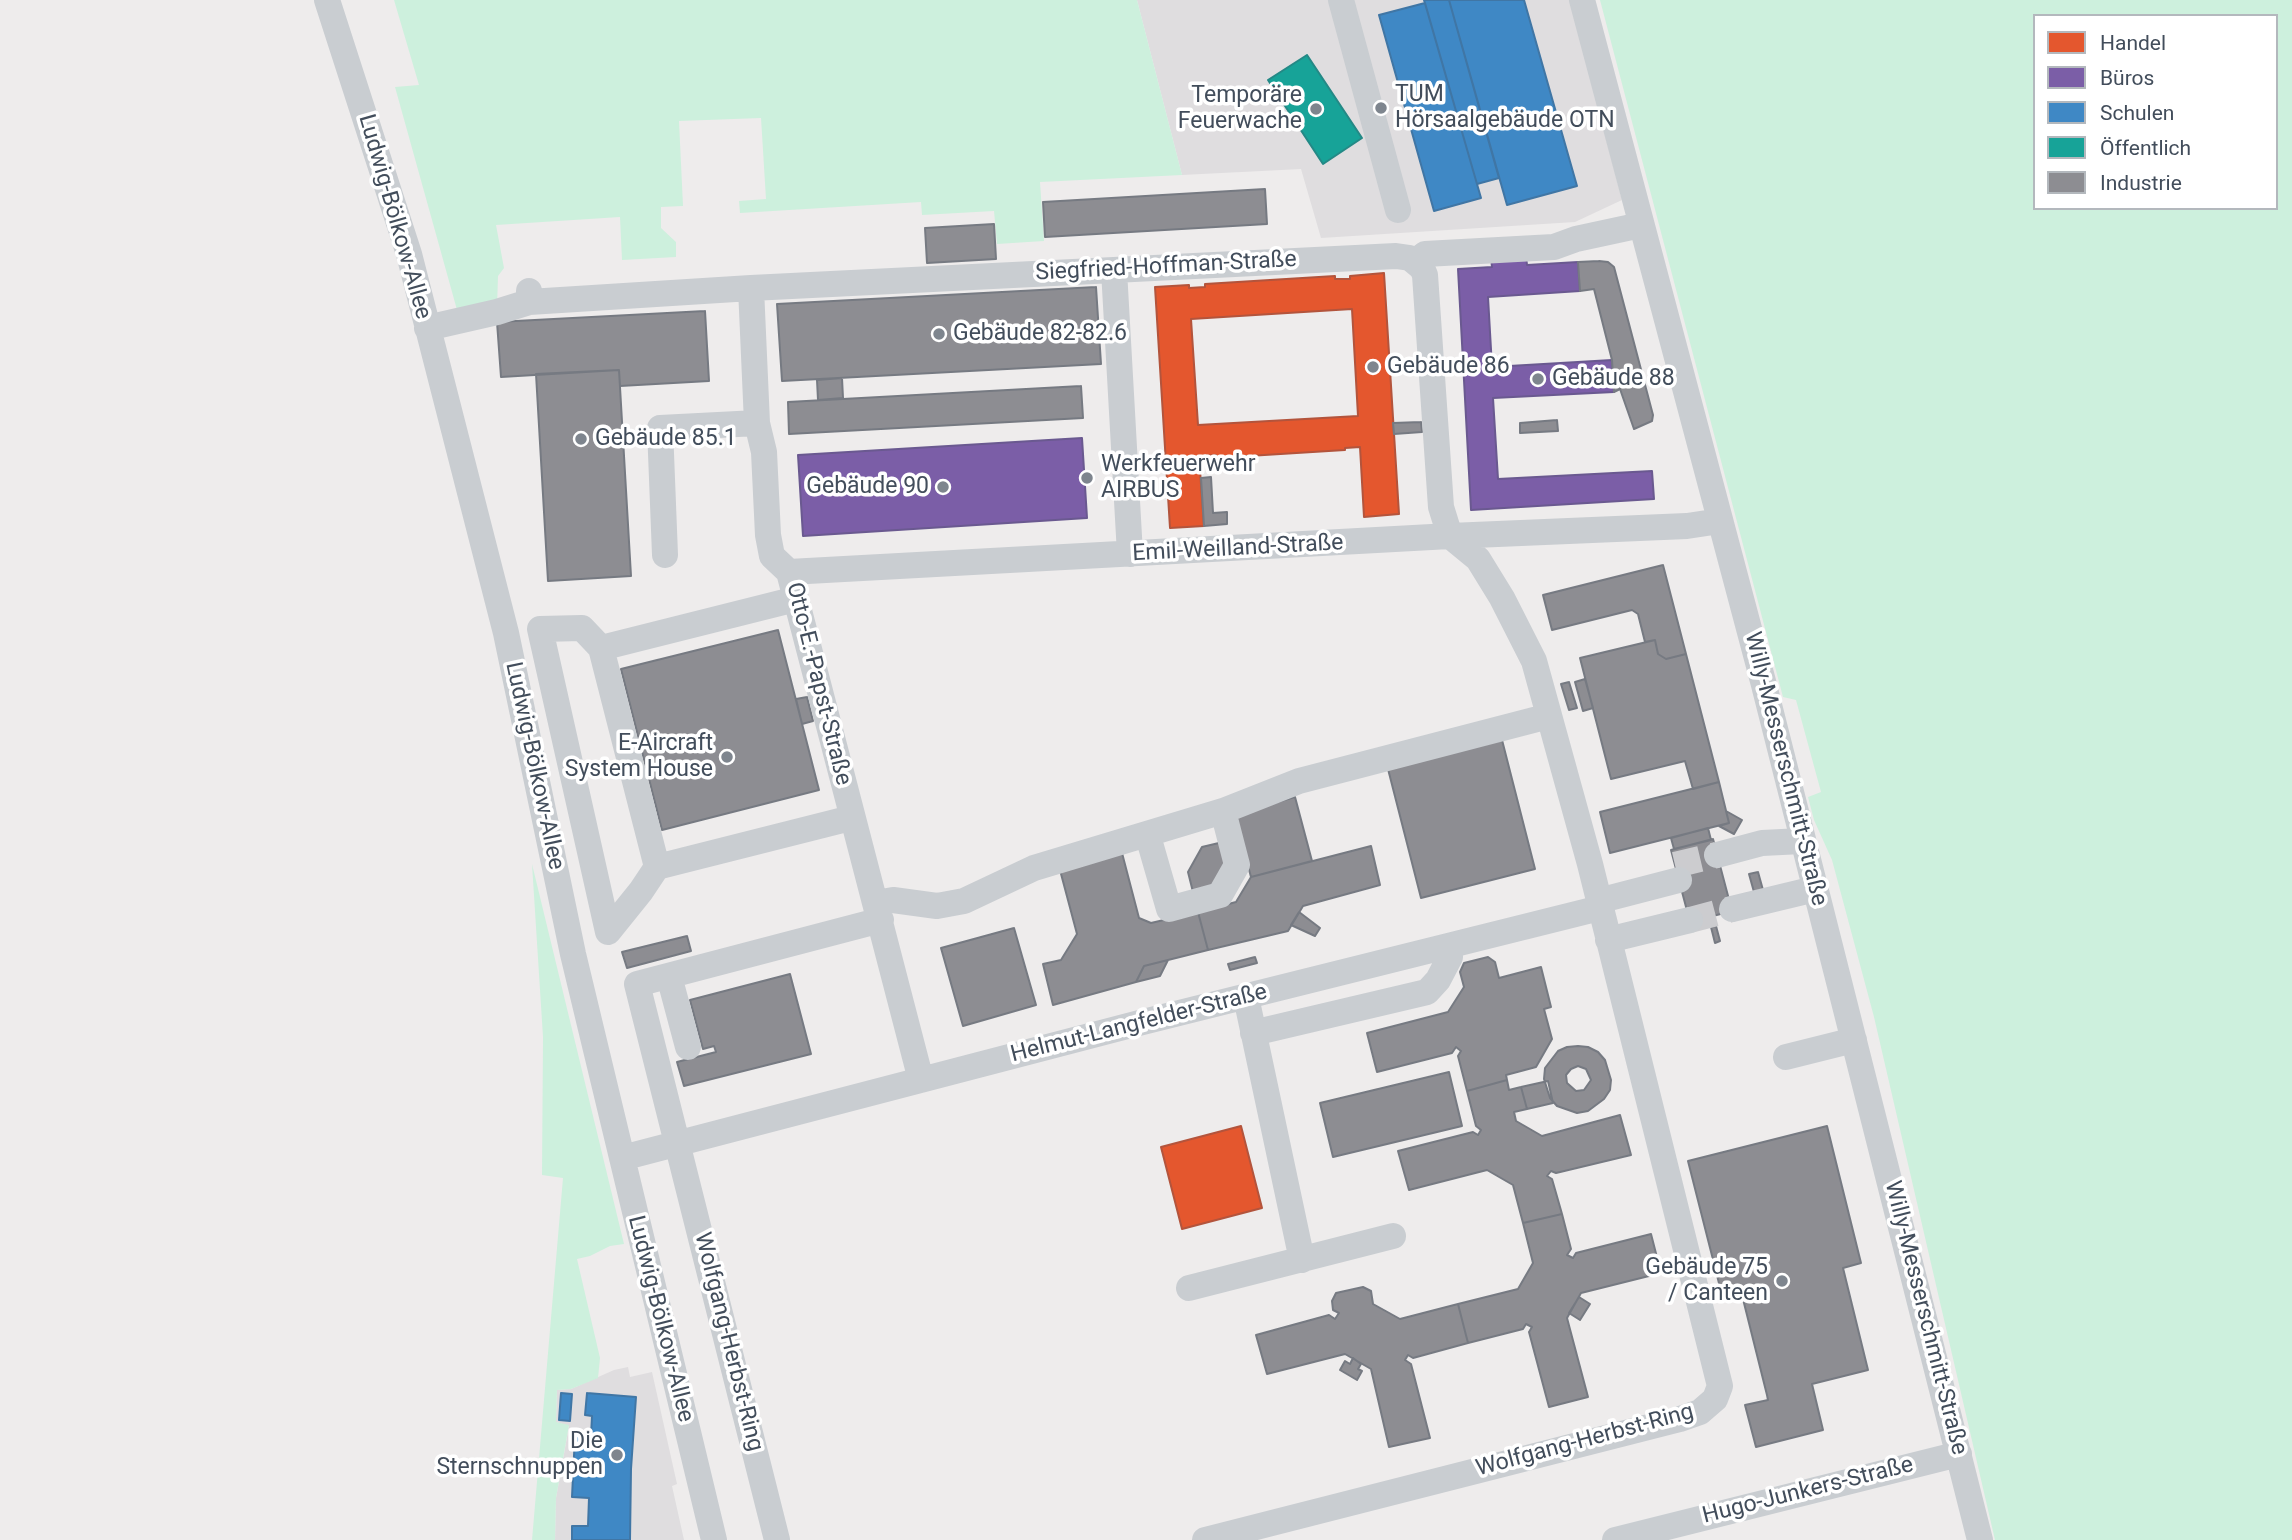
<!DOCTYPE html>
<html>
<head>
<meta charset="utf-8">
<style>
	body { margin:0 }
	#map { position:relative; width:2292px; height:1540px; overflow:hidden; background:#eeecec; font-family:Roboto,sans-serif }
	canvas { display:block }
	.legend { position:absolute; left:2033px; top:14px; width:245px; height:196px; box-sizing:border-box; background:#fff; border:2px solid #b3b8bd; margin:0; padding:9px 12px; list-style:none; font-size:21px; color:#424d5b }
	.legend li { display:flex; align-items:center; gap:14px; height:35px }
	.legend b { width:35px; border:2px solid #b3b8bd }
</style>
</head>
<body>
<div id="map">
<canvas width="2292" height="1540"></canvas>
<ul class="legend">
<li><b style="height:19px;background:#e4572e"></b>Handel</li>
<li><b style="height:19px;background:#7b5ea7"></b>Büros</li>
<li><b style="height:19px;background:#3f88c5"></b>Schulen</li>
<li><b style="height:19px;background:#17a398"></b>Öffentlich</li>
<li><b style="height:19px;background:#8d8d92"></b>Industrie</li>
</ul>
</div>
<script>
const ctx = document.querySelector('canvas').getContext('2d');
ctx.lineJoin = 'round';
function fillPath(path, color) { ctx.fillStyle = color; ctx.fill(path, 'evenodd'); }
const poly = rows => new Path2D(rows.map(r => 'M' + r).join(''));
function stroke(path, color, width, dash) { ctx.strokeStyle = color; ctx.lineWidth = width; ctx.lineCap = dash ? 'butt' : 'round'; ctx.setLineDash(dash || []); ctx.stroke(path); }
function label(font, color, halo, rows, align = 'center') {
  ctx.font = font + ' Roboto,sans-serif'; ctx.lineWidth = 7; ctx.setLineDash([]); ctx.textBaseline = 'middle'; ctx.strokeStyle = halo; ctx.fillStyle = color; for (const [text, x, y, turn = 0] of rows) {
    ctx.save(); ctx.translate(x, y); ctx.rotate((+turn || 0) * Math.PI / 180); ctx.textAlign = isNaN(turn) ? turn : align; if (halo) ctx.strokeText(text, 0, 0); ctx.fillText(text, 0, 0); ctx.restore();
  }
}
fillPath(poly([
	[1137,0,1570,0,1622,200,1575,222,1321,238,1301,169,1182,175],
	[628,1367,630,1377,652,1372,677,1484,672,1486,684,1540,555,1540,556,1498,569,1426,556,1422,557,1390,571,1389,614,1370]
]), '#dfdddf');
fillPath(poly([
	[394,0,1137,0,1182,175,1040,182,1044,241,997,244,994,211,922,215,921,202,740,213,739,201,766,199,761,118,679,121,683,206,661,207,661,228,676,242,676,257,622,260,620,217,496,225,504,268,498,276,497,308,459,317,395,87,419,85],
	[1600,0,2292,0,2292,1540,1995,1540,1874,1017,1832,860,1814,820,1808,797,1821,792,1796,700,1783,697],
	[2035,16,2276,16,2276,208,2035,208],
	[532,864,624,1244,610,1246,590,1256,577,1259,600,1358,598,1378,571,1389,557,1390,556,1422,569,1425,556,1498,555,1540,532,1540,563,1178,542,1175,543,1037]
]), '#cdf0dd');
const shops = poly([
	[1384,273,1399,514,1364,517,1360,447,1345,448,1345,450,1216,458,1216,455,1199,456,1204,526,1170,528,1155,287,1189,285,1189,288,1205,287,1205,284,1335,276,1335,279,1350,279,1350,276,1384,273],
	[1352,309,1358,416,1198,425,1191,319,1352,309],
	[1241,1126,1262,1208,1182,1229,1161,1147,1241,1126]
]);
fillPath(shops, '#e4572e');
stroke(shops, '#b3543c', 2);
const offices = poly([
	[1526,256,1527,265,1578,262,1580,291,1488,297,1492,367,1612,360,1614,392,1493,398,1498,479,1652,471,1654,499,1471,510,1458,269,1492,267,1491,258,1526,256],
	[1082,438,1087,518,803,536,798,455,1082,438]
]);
fillPath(offices, '#7b5ea7');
stroke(offices, '#6a5990', 2);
const schools = poly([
	[1424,0,1449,0,1499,178,1477,184,1424,0],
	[1449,0,1524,0,1577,186,1507,205,1449,0],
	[1425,3,1481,198,1434,211,1379,15,1425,3],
	[561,1393,572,1394,570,1421,559,1420,561,1393],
	[587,1393,636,1397,631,1469,630,1540,572,1540,572,1526,588,1526,589,1498,572,1497,575,1435,591,1436,592,1416,585,1415,587,1393]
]);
fillPath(schools, '#3f88c5');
stroke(schools, '#4076a5', 2);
const public = poly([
	[1307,55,1362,138,1323,164,1268,80,1307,55]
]);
fillPath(public, '#17a398');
stroke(public, '#248986', 2);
const industry = poly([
	[1265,189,1267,224,1045,237,1043,202,1265,189],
	[994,224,996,259,927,263,925,228,994,224],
	[1599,261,1608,262,1614,267,1653,415,1652,421,1634,429,1620,389,1614,392,1612,360,1594,289,1580,291,1578,262,1599,261],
	[1096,287,1101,364,782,381,777,304,1096,287],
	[705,311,709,381,620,386,619,370,501,377,497,322,705,311],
	[619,370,631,576,548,581,536,374,619,370],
	[842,378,843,398,818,400,817,380,842,378],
	[1081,386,1083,418,789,434,788,402,1081,386],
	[1557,420,1558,431,1520,433,1520,423,1557,420],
	[1421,422,1422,432,1394,434,1393,423,1421,422],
	[1252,456,1252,462,1223,467,1223,464,1215,464,1215,458,1252,456],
	[1211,477,1213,513,1227,512,1227,524,1204,526,1201,478,1211,477],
	[1663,565,1686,654,1666,659,1658,654,1655,640,1645,642,1638,614,1632,610,1552,630,1543,595,1663,565],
	[778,630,819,790,662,830,621,669,778,630],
	[1655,640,1658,654,1666,659,1686,654,1719,782,1693,789,1685,761,1611,779,1580,658,1655,640],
	[1585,679,1593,708,1583,711,1575,682,1585,679],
	[1569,682,1577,708,1569,710,1561,684,1569,682],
	[807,697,813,721,802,724,796,699,807,697],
	[1502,740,1535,869,1421,898,1388,769,1502,740],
	[1719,782,1729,823,1610,853,1600,812,1719,782],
	[1295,797,1312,861,1251,877,1234,814,1295,797],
	[1726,811,1742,820,1734,834,1719,826,1729,823,1726,811],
	[1708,828,1711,840,1674,849,1671,838,1708,828],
	[1713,839,1732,911,1690,922,1671,850,1713,839],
	[1223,842,1227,862,1213,887,1193,892,1188,872,1202,847,1223,842],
	[1371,846,1380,885,1303,906,1288,931,1208,950,1198,912,1236,902,1251,877,1371,846],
	[1122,853,1139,918,1151,923,1198,912,1208,950,1144,966,1136,982,1053,1005,1043,964,1061,960,1077,934,1060,870,1122,853],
	[1758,872,1763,890,1754,892,1749,874,1758,872],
	[1299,912,1320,928,1315,936,1291,925,1299,912],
	[1716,926,1720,941,1715,943,1711,927,1716,926],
	[1014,928,1036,1005,963,1026,941,948,1014,928],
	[687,936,691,951,627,968,622,952,687,936],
	[1255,957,1257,963,1230,970,1228,964,1255,957],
	[1488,957,1495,962,1499,978,1541,967,1551,1007,1544,1009,1552,1039,1536,1067,1506,1075,1507,1080,1467,1091,1458,1056,1461,1051,1456,1047,1452,1053,1377,1072,1367,1033,1448,1012,1464,987,1460,972,1464,963,1488,957],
	[1168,960,1160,976,1136,982,1144,966,1168,960],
	[790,974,811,1054,684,1086,677,1062,716,1052,714,1046,703,1049,690,1000,790,974],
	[1578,1046,1588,1047,1598,1052,1605,1060,1611,1080,1610,1090,1604,1099,1588,1111,1577,1113,1557,1106,1550,1098,1544,1079,1545,1068,1558,1051,1567,1047,1578,1046],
	[1578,1066,1586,1069,1591,1080,1584,1090,1576,1091,1567,1083,1566,1075,1571,1069,1578,1066],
	[1449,1072,1462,1126,1333,1157,1320,1103,1449,1072],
	[1507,1080,1509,1090,1521,1087,1527,1109,1514,1112,1516,1121,1542,1136,1620,1115,1631,1155,1556,1173,1551,1171,1547,1176,1552,1179,1562,1214,1523,1223,1513,1185,1487,1170,1409,1190,1398,1151,1473,1132,1478,1135,1481,1130,1476,1126,1467,1091,1507,1080],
	[1548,1081,1553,1103,1527,1109,1521,1087,1548,1081],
	[1827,1126,1861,1263,1843,1268,1868,1370,1812,1384,1823,1430,1756,1447,1745,1405,1768,1400,1767,1395,1742,1295,1723,1299,1688,1161,1827,1126],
	[1562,1214,1571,1249,1567,1255,1573,1258,1576,1253,1651,1234,1661,1273,1581,1293,1567,1318,1588,1397,1549,1407,1529,1332,1532,1327,1526,1324,1523,1329,1468,1343,1458,1304,1518,1289,1533,1263,1523,1223,1562,1214],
	[1363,1287,1371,1291,1373,1304,1400,1319,1458,1304,1468,1343,1413,1358,1408,1355,1405,1360,1411,1364,1430,1438,1389,1447,1371,1369,1345,1354,1267,1374,1256,1335,1329,1315,1335,1319,1339,1313,1333,1310,1332,1301,1336,1293,1363,1287],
	[1579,1297,1590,1304,1580,1320,1569,1313,1579,1297],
	[1353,1358,1361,1364,1358,1369,1362,1371,1357,1380,1340,1370,1345,1361,1350,1364,1353,1358]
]);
fillPath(industry, '#8d8d92');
stroke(industry, '#767a82', 2);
stroke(poly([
	[1675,865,1717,855],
	[1690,920,1732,909]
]), '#cccccf', 26, [26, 13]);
stroke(poly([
	[327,0,409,254,506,633,573,954,714,1540],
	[1341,0,1398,210],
	[1582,0,1764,685,1980,1540],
	[1416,261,1425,254,1554,247,1576,239,1641,225],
	[1114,270,1130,554],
	[751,288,757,423,764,452,768,535,772,556,789,572,921,1080],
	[529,291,529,302,751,288,1396,256,1410,258,1422,268,1425,275,1441,507,1450,536,1478,559,1502,598,1534,661,1590,864,1720,1386,1715,1399,1700,1412,1680,1419,1205,1540],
	[427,328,497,312,529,302],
	[665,555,660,428,757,423],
	[789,572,1450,536,1687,526,1720,521],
	[796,599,601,648,657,867,851,818],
	[601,648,582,628,540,629,608,932,641,891,657,867],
	[1148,836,1169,909,1220,895,1237,865,1223,811],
	[1717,855,1762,843,1802,841],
	[1598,901,1679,880],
	[876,903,893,900,937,906,964,901,1034,868,1223,811,1299,781,1549,716],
	[1732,909,1815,889],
	[1608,940,1690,920],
	[669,976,688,1047],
	[1246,997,1302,1260],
	[1253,1033,1427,992,1438,980,1450,957,1448,947],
	[1786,1057,1854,1040],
	[622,1158,1143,1022,1600,908],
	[1189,1288,1393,1236],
	[777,1540,637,984,881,920],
	[1615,1540,1959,1454]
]), '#c9cdd1', 26);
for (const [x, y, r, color] of [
	[1381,108,7,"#7e858e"],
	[1316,109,7,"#7e858e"],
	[939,334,7,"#7e858e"],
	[1373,367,7,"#7e858e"],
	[1538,379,7,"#7e858e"],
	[581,439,7,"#7e858e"],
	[1087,478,7,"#7e858e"],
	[943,487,7,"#7e858e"],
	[727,757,7,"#7e858e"],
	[1782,1281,7,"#7e858e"],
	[617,1455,7,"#7e858e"]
]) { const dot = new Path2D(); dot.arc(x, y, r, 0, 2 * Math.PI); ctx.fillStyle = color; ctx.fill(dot); stroke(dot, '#fff', 2.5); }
label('23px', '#424d5b', '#fff', [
	["TUM",1395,95],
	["Hörsaalgebäude OTN",1395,121],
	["Temporäre",1302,96,"right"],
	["Feuerwache",1302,122,"right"],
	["Gebäude 82-82.6",953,334],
	["Gebäude 86",1387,367],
	["Gebäude 88",1552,379],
	["Gebäude 85.1",595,439],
	["Werkfeuerwehr",1101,465],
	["AIRBUS",1101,491],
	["Gebäude 90",929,487,"right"],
	["E-Aircraft",713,744,"right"],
	["System House",713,770,"right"],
	["Gebäude 75",1768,1268,"right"],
	["/ Canteen",1768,1294,"right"],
	["Die",603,1442,"right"],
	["Sternschnuppen",603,1468,"right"]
], 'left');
label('23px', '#424d5b', '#fff', [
	["Ludwig-Bölkow-Allee",394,217,74],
	["Siegfried-Hoffman-Straße",1166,267,-3],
	["Emil-Weilland-Straße",1238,549,-3],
	["Otto-E.-Papst-Straße",818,684,76],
	["Ludwig-Bölkow-Allee",534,766,78],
	["Willy-Messerschmitt-Straße",1785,769,76],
	["Helmut-Langfelder-Straße",1139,1024,-14],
	["Willy-Messerschmitt-Straße",1925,1318,76],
	["Ludwig-Bölkow-Allee",660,1319,76],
	["Wolfgang-Herbst-Ring",728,1342,76],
	["Wolfgang-Herbst-Ring",1585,1441,-15],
	["Hugo-Junkers-Straße",1808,1491,-14]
]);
</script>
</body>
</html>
